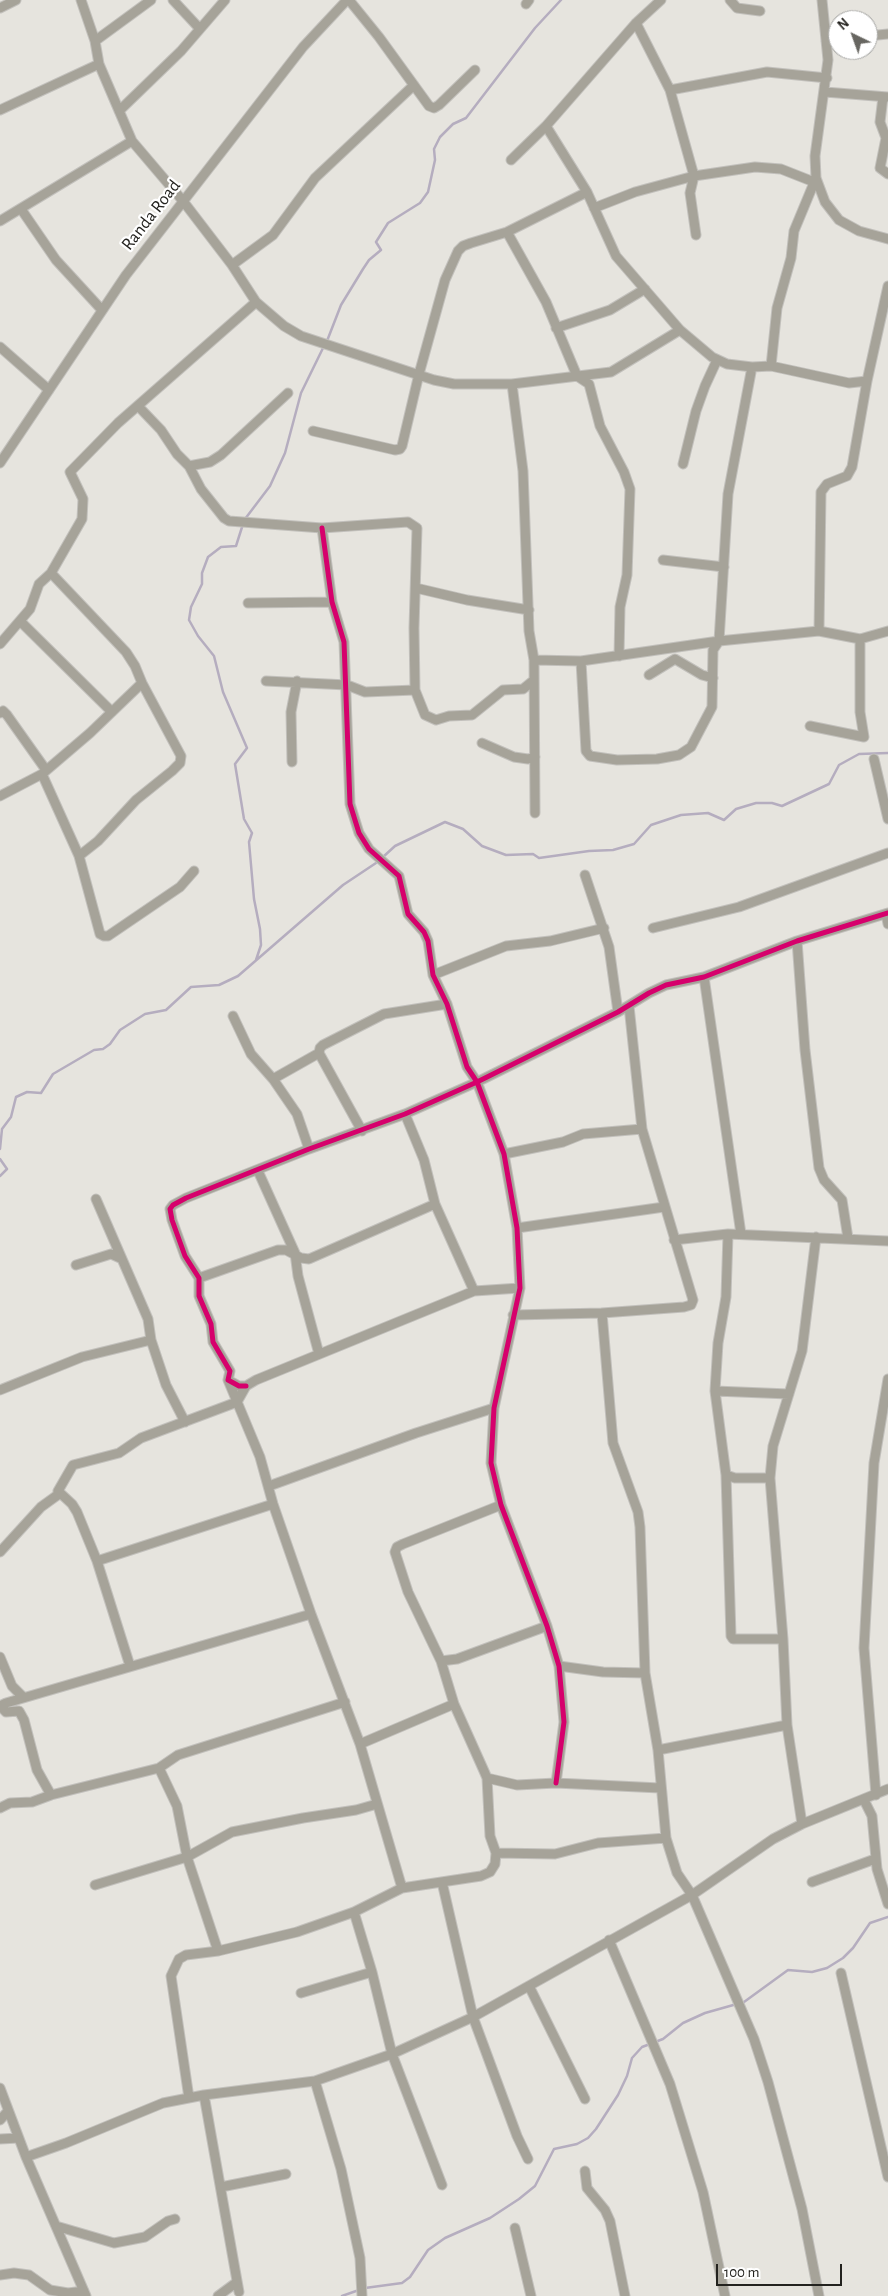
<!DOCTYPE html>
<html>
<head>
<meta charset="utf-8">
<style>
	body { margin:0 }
	#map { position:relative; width:888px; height:2296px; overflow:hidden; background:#e6e4de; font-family:"Alegreya Sans",sans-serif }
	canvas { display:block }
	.north { position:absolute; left:828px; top:10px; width:50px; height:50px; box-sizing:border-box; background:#fff; border:1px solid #a7a7a5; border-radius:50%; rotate:318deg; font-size:14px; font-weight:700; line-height:20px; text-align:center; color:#23221e }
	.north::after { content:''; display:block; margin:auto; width:18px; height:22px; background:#676661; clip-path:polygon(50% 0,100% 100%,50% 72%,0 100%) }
	.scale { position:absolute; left:716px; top:2264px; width:126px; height:22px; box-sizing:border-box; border:2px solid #23221e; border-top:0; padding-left:6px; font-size:15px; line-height:18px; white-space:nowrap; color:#23221e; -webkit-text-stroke:4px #fff; paint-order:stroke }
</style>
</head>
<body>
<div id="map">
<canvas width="888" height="2296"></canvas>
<div class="north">N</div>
<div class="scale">100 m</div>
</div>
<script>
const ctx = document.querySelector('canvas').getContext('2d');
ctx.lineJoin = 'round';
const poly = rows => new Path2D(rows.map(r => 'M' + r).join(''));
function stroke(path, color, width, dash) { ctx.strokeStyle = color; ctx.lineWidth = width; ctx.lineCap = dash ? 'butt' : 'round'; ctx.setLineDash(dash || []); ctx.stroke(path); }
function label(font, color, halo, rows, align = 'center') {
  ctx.font = font + ' "Alegreya Sans",sans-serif'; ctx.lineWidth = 4.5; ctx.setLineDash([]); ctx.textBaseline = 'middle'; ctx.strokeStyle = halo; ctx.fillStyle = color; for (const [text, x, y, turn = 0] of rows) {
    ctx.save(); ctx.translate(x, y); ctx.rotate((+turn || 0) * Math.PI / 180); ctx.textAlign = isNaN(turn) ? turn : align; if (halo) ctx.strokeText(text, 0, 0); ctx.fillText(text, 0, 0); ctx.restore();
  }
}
stroke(poly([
	[327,341,341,305,363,269,369,260,381,250,376,242,388,223,420,203,428,192,435,160,434,149,440,137,453,124,466,118,535,28,561,0],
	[245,519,270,486,285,453,301,393,324,346],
	[243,524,236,546,221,547,208,557,202,573,202,584,191,607,189,620,198,636,214,656,223,692,247,748,235,764,244,819,252,833,249,842,254,899,260,929,261,945,256,960],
	[383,857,395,846,445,822,463,829,482,846,506,855,533,854,539,858,589,851,613,850,634,844,651,825,681,815,708,813,724,820,736,809,756,803,772,803,782,806,829,784,839,765,859,754,888,753],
	[0,1149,2,1129,11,1117,16,1097,27,1092,41,1093,53,1074,94,1050,103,1049,110,1044,120,1030,145,1014,166,1010,191,987,219,985,238,976,343,885,379,861],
	[0,1159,7,1169,0,1176],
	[655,2042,663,2039,683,2023,705,2013,744,2002,788,1970,812,1972,827,1968,843,1958,853,1948,870,1923,888,1917],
	[365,2288,402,2283,410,2277,428,2250,445,2238,490,2218,519,2199,535,2186,554,2149,577,2144,588,2138,596,2129,618,2095,627,2076,632,2058,642,2047,650,2044],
	[342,2296,359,2290]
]), '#b5adbf', 2.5);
const street = poly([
	[81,0,95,41],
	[173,0,200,29],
	[349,0,379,37,429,106,434,108,439,105,475,70],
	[730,0,737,8,760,11],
	[822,0,828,60,815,156,816,178,825,202,839,220,859,231,888,239],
	[526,4,529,0],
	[0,8,16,0],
	[636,23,670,90,694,176,690,193,696,235],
	[868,36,888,34],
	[826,41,838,40],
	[99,64,95,41,151,0],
	[670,90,767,72,827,78],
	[825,92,888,97],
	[883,97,880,122,886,138,880,168,888,174],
	[0,110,99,64,132,141,183,201,232,265,256,302,284,326,301,336,434,380,454,384,512,384,611,372,680,330],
	[119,111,181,51,225,0],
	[546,126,587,192,616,256,680,330,712,357,727,364,752,367,771,366,849,383,867,381],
	[511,160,546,126,636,23,661,0],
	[594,208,635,192,694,176,755,167,781,169,814,182],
	[21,209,56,260,101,309],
	[0,221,132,141],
	[507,232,546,302,577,376,589,384,600,426,624,472,630,489,627,575,620,607,619,656],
	[232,265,273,235,315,178,414,85],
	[556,328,610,310,645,289],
	[0,347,49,390],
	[771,366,777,308,791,258,794,231,816,178],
	[512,384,523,471,529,631,534,660,535,813],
	[138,406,161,430,177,454,189,466,201,489,224,518,229,521,322,528,408,522,417,528,414,628,415,690,365,692,347,685,266,681],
	[313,431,395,450,400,449,402,446,419,374,445,280,458,251,463,246,471,243,507,232,587,192],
	[0,463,126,275,303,47,347,0],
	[683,464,696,411,705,386,717,360],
	[189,466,210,462,221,455,288,393],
	[322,528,332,602,344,642,350,804,359,833,369,849,399,876,408,914,424,932,428,941,433,975,447,1004,467,1067,477,1082,504,1154,517,1228,520,1288,494,1408,491,1463,501,1505,547,1626,559,1666,564,1722,556,1783],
	[663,560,724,567],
	[51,573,82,519,83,499,70,472,118,423,256,302],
	[416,588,467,600,529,610],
	[248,603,332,602],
	[21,622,112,712],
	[819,631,821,492,827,484,847,476,852,467,867,381,888,286],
	[0,644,30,609,39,584,51,573,126,652,135,666,142,683,181,756,180,763,172,771,136,800,98,841,79,856],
	[534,660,581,661,719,641,819,631,860,639,888,631],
	[581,661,586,751,590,756,617,760,657,759,679,755,691,747,712,707,713,650,719,641,728,494,752,367],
	[649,675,675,659,702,675,713,678],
	[415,690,425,715,436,720,449,716,472,715,503,690,523,689,534,680],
	[0,713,3,711,7,715,46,770],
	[810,726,864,737,860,712,860,639],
	[482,743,514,757,528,759,535,757],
	[874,759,888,819],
	[292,762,291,712,297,681],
	[42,774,79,856,100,934,104,936,108,936,180,887,194,871],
	[0,796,42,774,90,733,142,683],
	[585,875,609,947,618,1012],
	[886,914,888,924],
	[653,928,739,907,888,853],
	[797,941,805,1050,819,1168,824,1180,842,1200,848,1238],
	[433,975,506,946,550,941,604,928],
	[704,977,741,1234],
	[233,1016,251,1054,273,1079,297,1114,309,1149],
	[273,1079,319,1053],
	[405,1114,424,1160,435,1204],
	[362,1131,319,1053,320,1048,323,1045,384,1014,447,1004],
	[504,1154,563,1142,583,1134,642,1129],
	[258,1171,295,1253,298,1276,319,1354],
	[96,1199,148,1319,151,1340,166,1385,185,1422],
	[517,1228,664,1207],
	[728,1234,726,1297,718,1343,715,1391,726,1475,731,1636,733,1639,783,1639],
	[674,1240,728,1234,888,1241],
	[76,1265,111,1254,122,1259],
	[199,1278,278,1250,286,1250,301,1258,309,1259,435,1204,474,1291],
	[602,1313,613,1443,638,1512,640,1527,645,1673,658,1750,666,1838,677,1873,692,1895,754,2039,768,2082,802,2209,819,2296],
	[513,1315,602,1313,684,1307,691,1305,693,1300,642,1129,629,1006],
	[228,1380,260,1457,273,1504,311,1614,360,1744,402,1888],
	[246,1386,239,1386,228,1380,230,1371,213,1342,211,1324,199,1296,199,1278,185,1256,172,1220,170,1209,173,1205,186,1198,309,1149,405,1114,477,1082,618,1012,649,993,666,985,704,977,797,941,888,913],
	[0,1390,82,1357,151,1340],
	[715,1391,789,1394],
	[726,1475,735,1478,770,1478],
	[269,1486,416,1433,494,1408],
	[0,1552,41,1507,59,1494],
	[97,1561,273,1504],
	[0,1657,12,1686,23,1697],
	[441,1661,457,1659,547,1626],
	[130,1666,97,1561,77,1512,72,1504,58,1491,73,1465,119,1453,141,1438,237,1402,246,1386,256,1380,474,1291,520,1288],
	[559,1666,603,1672,645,1673],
	[360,1744,454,1704],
	[658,1750,787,1725],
	[159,1768,177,1806,187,1857,218,1951],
	[487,1778,517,1785,556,1783,660,1788],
	[51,1795,37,1770,24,1720,19,1711,6,1712,3,1709,2,1705,6,1703,311,1614],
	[876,1795,864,1648,874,1463,888,1379],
	[864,1800,872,1816,877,1869,888,1904],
	[0,1808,10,1803,32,1802,51,1795,159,1768,178,1755,345,1702],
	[802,1824,787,1725,783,1639,770,1478,773,1446,802,1351,816,1237],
	[496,1853,490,1836,487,1778,484,1771,454,1704,441,1661,408,1592,395,1552,397,1547,403,1544,501,1505],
	[442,1882,473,2017,517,2136,528,2159],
	[812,1882,875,1859],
	[95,1885,187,1857,232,1832,303,1818,356,1810,377,1804],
	[354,1912,372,1972,392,2054,442,2185],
	[609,1940,670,2084,703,2192,725,2296],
	[841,1973,888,2177],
	[529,1986,585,2099],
	[301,1993,372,1972],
	[315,2081,341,2169,360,2258,362,2296],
	[0,2088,26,2157,86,2296],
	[204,2095,239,2292],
	[189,2098,171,1976,179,1959,186,1955,218,1951,297,1932,354,1912,402,1888,481,1876,490,1872,495,1864,496,1853,555,1854,598,1843,666,1838],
	[0,2120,8,2111],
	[0,2139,19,2138],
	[26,2157,66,2143,163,2103,204,2095,315,2081,392,2054,473,2017,692,1895,773,1839,802,1824,888,1789],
	[585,2171,587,2188,605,2210,610,2221,625,2296],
	[221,2187,286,2174],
	[56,2226,114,2243,145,2237,168,2221,175,2219],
	[515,2228,531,2296],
	[0,2275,14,2273,29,2275,50,2290,68,2293,84,2291],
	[218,2296,237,2282]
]);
stroke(street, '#c2c0bc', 11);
stroke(street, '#a6a399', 9);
stroke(poly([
	[322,528,332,602,344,642,350,804,359,833,369,849,399,876,408,914,424,932,428,941,433,975,447,1004,467,1067,477,1082,504,1154,517,1228,520,1288,494,1408,491,1463,501,1505,547,1626,559,1666,564,1722,556,1783],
	[246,1386,239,1386,228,1380,230,1371,213,1342,211,1324,199,1296,199,1278,185,1256,172,1220,170,1209,173,1205,186,1198,309,1149,405,1114,477,1082,618,1012,649,993,666,985,704,977,797,941,888,913]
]), '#d6006c', 5);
label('18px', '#23221e', '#fff', [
	["Randa Road",151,215,-52]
]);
</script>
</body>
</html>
